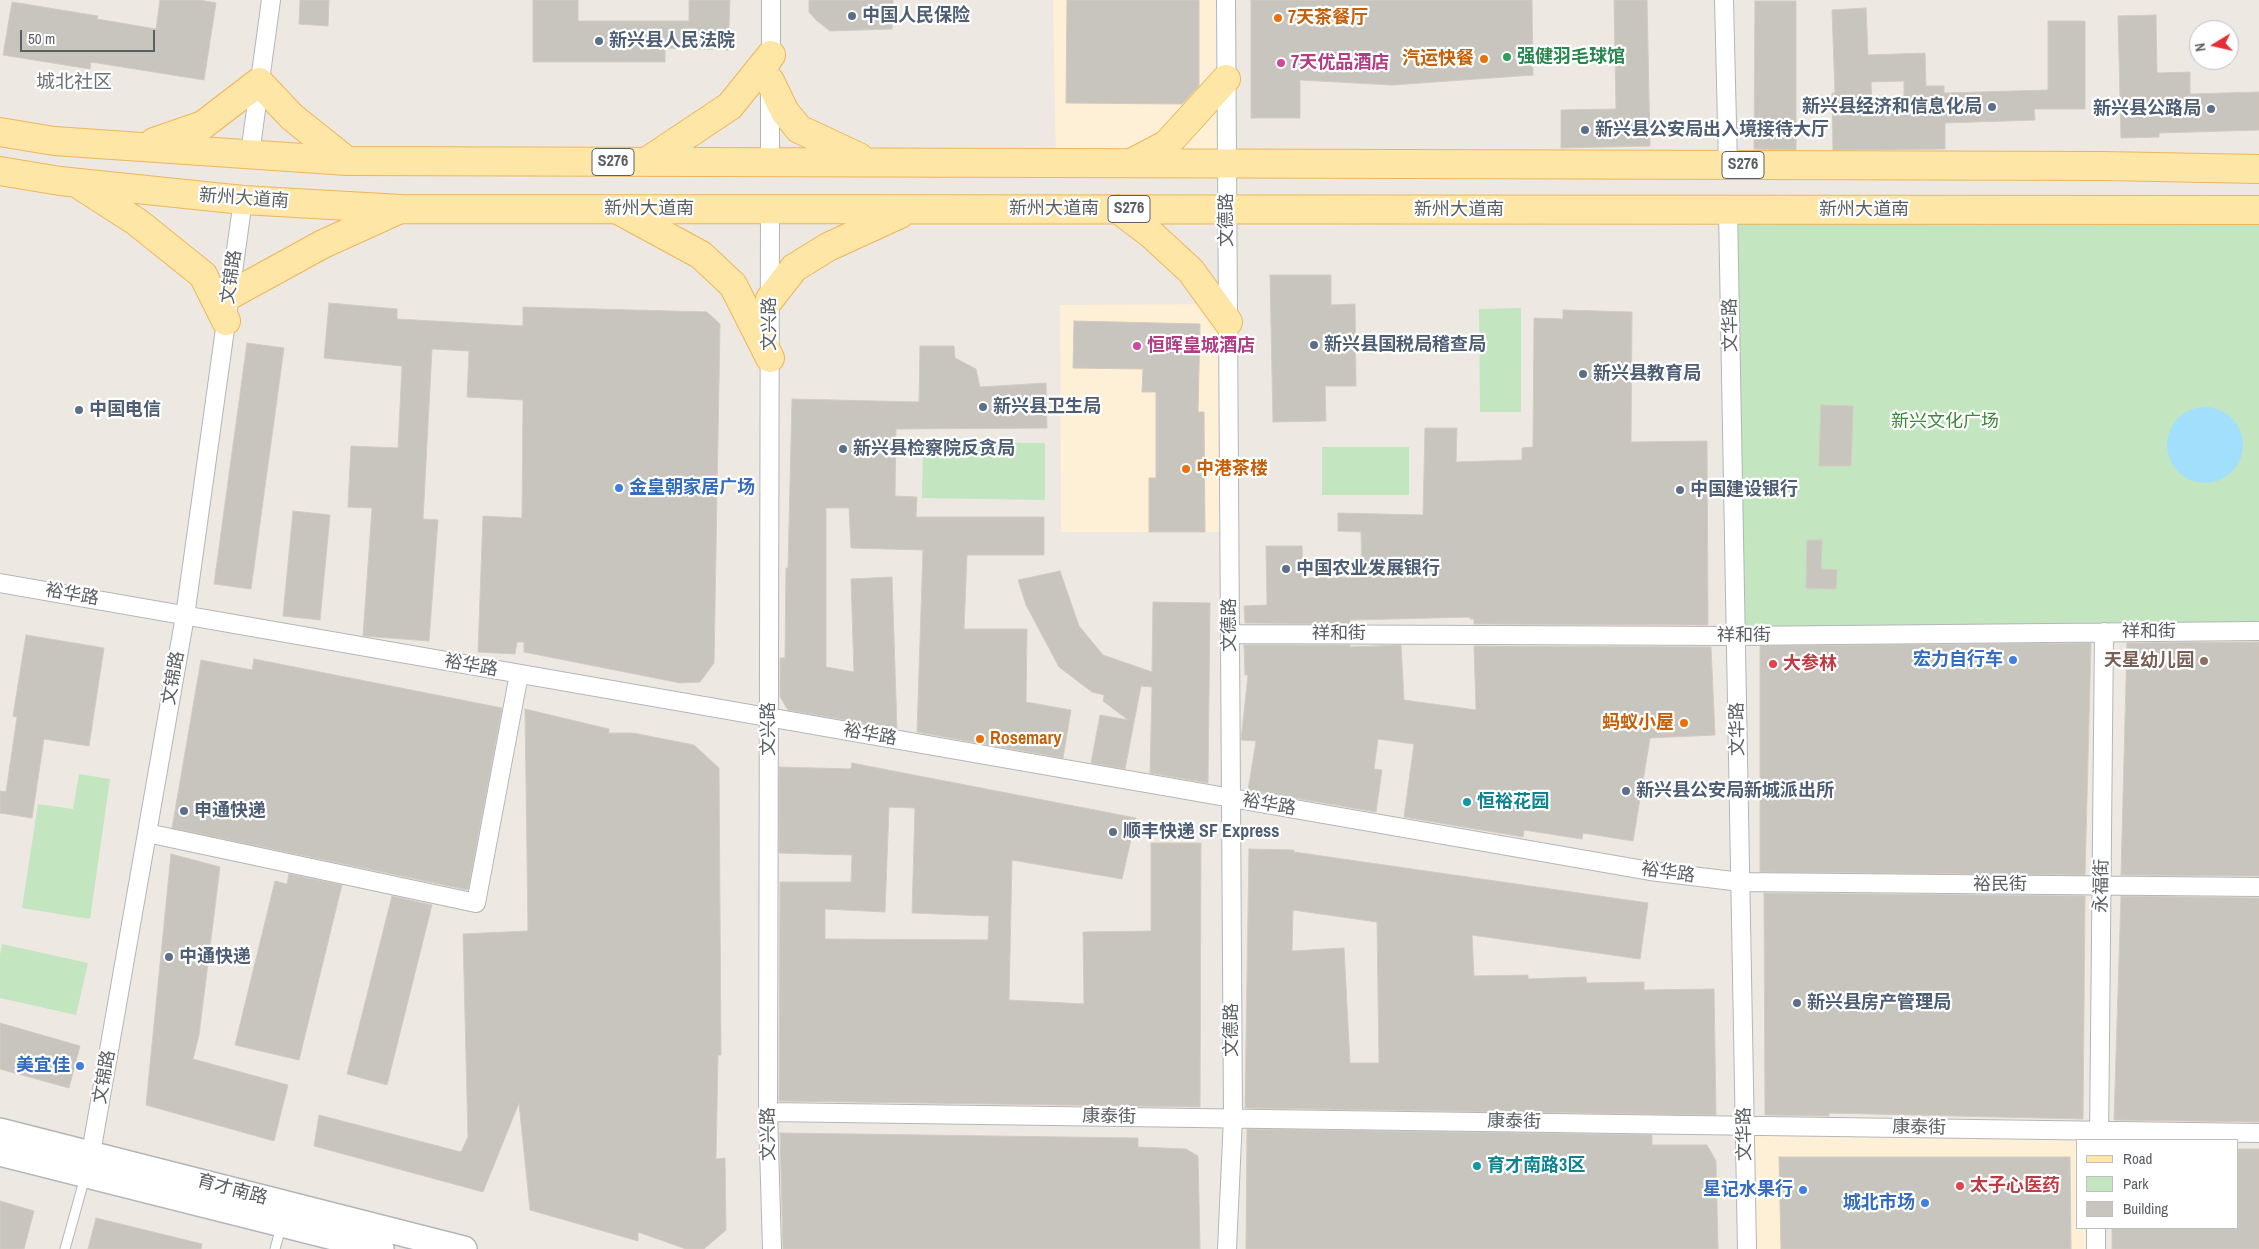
<!DOCTYPE html>
<html>
<head>
<meta charset="utf-8">
<style>
	body { margin:0 }
	#map { position:relative; width:2259px; height:1249px; overflow:hidden; background:#ede9e2; font-family:"Archivo Narrow",sans-serif }
	canvas { display:block }
	.legend { position:absolute; left:2076px; top:1139px; width:162px; height:90px; box-sizing:border-box; background:#fff; border:1px solid #bdbfc1; margin:0; padding:6px 9px; list-style:none; font-size:15px; color:#5a5f63 }
	.legend li { display:flex; align-items:center; gap:10px; height:25px }
	.legend b { width:25px; border:1px solid #bdbfc1 }
	.north { position:absolute; left:2189px; top:20px; width:50px; height:50px; box-sizing:border-box; background:#fff; border:1px solid #bdbfc1; border-radius:50%; rotate:261deg; font-size:14px; font-weight:700; line-height:20px; text-align:center; color:#5a5f63 }
	.north::after { content:''; display:block; margin:auto; width:18px; height:22px; background:#e62f34; clip-path:polygon(50% 0,100% 100%,50% 72%,0 100%) }
	.scale { position:absolute; left:20px; top:30px; width:135px; height:22px; box-sizing:border-box; border:2px solid #5a5f63; border-top:0; padding-left:6px; font-size:15px; line-height:18px; white-space:nowrap; color:#5a5f63; -webkit-text-stroke:4px #fff; paint-order:stroke }
</style>
</head>
<body>
<div id="map">
<canvas width="2259" height="1249"></canvas>
<ul class="legend">
<li><b style="height:6px;background:#fee6a7"></b>Road</li>
<li><b style="height:14px;background:#c3e5bf"></b>Park</li>
<li><b style="height:14px;background:#c8c4be"></b>Building</li>
</ul>
<div class="north">N</div>
<div class="scale">50 m</div>
</div>
<script>
const ctx = document.querySelector('canvas').getContext('2d');
ctx.lineJoin = 'round';
function fillPath(path, color) { ctx.fillStyle = color; ctx.fill(path, 'evenodd'); }
const poly = rows => new Path2D(rows.map(r => 'M' + r).join(''));
function stroke(path, color, width, dash) { ctx.strokeStyle = color; ctx.lineWidth = width; ctx.lineCap = dash ? 'butt' : 'round'; ctx.setLineDash(dash || []); ctx.stroke(path); }
function label(font, color, halo, rows, align = 'center') {
  ctx.font = font + ' "Archivo Narrow","Noto Sans SC",sans-serif'; ctx.lineWidth = 4.5; ctx.setLineDash([]); ctx.textBaseline = 'middle'; ctx.strokeStyle = halo; ctx.fillStyle = color; for (const [text, x, y, turn = 0] of rows) {
    ctx.save(); ctx.translate(x, y); ctx.rotate((+turn || 0) * Math.PI / 180); ctx.textAlign = isNaN(turn) ? turn : align; if (halo) ctx.strokeText(text, 0, 0); ctx.fillText(text, 0, 0); ctx.restore();
  }
}
fillPath(poly([
	[1053,0,1226,0,1227,164,1056,163],
	[1228,304,1229,532,1061,532,1060,305],
	[1745,1126,2099,1130,2099,1140,2078,1140,2078,1228,2096,1228,2096,1249,1747,1249]
]), '#fdf0d7');
fillPath(poly([
	[1728,210,2259,210,2259,631,1736,636],
	[1521,308,1521,412,1480,412,1479,309],
	[923,442,1045,443,1045,500,922,498],
	[1322,447,1409,447,1409,495,1322,495],
	[79,774,110,779,90,919,22,908,38,804,73,809],
	[2,944,88,963,76,1015,0,998,0,955]
]), '#c3e5bf');
fillPath(poly([
	'2167 445a38 38 0 1 1 76 0a38 38 0 1 1-76 0Z'
]), '#a2dffd');
const building = poly([
	[160,0,200,0,216,3,204,80,91,62,90,69,3,55,12,2,98,16,97,19,156,29,160,0],
	[300,0,329,0,328,26,299,24,300,0],
	[533,0,578,0,578,21,689,21,689,0,730,0,728,50,665,48,665,62,533,62,533,0],
	[809,0,893,0,892,29,830,31,816,20,809,12,809,0],
	[1067,0,1199,0,1199,86,1182,104,1066,103,1067,0],
	[1251,0,1532,0,1533,75,1392,85,1300,80,1300,118,1251,118,1251,0],
	[1614,0,1647,0,1650,146,1561,148,1561,110,1616,109,1614,0],
	[1755,1,1796,1,1796,150,1754,149,1755,1],
	[1866,8,1868,55,1925,53,1926,86,1944,86,1944,93,2048,90,2048,21,2085,21,2085,109,2034,109,2035,120,1945,123,1945,149,1833,150,1832,93,1835,93,1832,10,1866,8],
	[1904,81,1904,109,1872,110,1871,82,1904,81],
	[2156,15,2157,73,2190,72,2190,94,2259,92,2259,130,2159,133,2159,137,2121,138,2118,16,2156,15],
	[1270,275,1331,275,1331,305,1355,304,1356,386,1325,386,1326,421,1273,422,1270,275],
	[329,303,397,309,397,319,523,326,523,307,707,312,720,324,714,663,700,682,680,683,524,652,524,642,517,642,515,654,478,652,483,516,522,518,523,400,467,397,469,351,432,349,423,519,438,520,429,641,363,636,372,508,348,507,351,446,398,448,402,366,324,358,329,303],
	[1563,310,1632,312,1631,442,1707,441,1708,625,1474,624,1474,619,1470,619,1470,617,1350,620,1350,624,1245,623,1244,606,1267,605,1266,546,1302,546,1303,578,1362,577,1361,532,1338,531,1338,513,1423,515,1425,428,1457,428,1456,462,1522,460,1522,448,1533,447,1534,318,1563,319,1563,310],
	[1074,321,1200,324,1198,412,1204,412,1205,532,1149,532,1149,478,1156,478,1156,392,1142,392,1143,369,1073,368,1074,321],
	[247,343,284,348,251,589,214,584,247,343],
	[920,346,954,346,955,358,976,369,980,387,1046,383,1047,428,896,429,895,496,917,497,916,517,1044,517,1044,555,967,555,964,629,1027,629,1026,702,1071,710,1063,758,917,732,923,550,851,548,849,508,826,508,826,667,854,672,851,579,892,577,897,729,788,710,780,697,780,658,785,658,786,568,788,568,792,399,919,402,920,346],
	[1821,405,1853,406,1851,466,1819,466,1821,405],
	[293,511,330,515,320,620,283,616,293,511],
	[1807,540,1822,540,1821,569,1837,570,1836,589,1806,588,1807,540],
	[1060,571,1079,626,1103,655,1152,672,1153,602,1210,603,1208,783,1150,773,1152,687,1141,686,1125,769,1091,763,1100,715,1128,720,1103,701,1104,695,1092,692,1059,667,1026,605,1018,580,1060,571],
	[26,635,104,648,89,746,44,739,32,818,0,813,0,791,6,792,17,717,13,716,26,635],
	[2259,642,2259,876,2121,875,2127,643,2259,642],
	[2091,643,2085,875,1760,872,1760,646,2091,643],
	[1244,645,1350,645,1350,647,1401,645,1404,700,1476,710,1474,646,1711,647,1715,735,1650,738,1633,841,1583,833,1582,839,1524,830,1523,837,1404,817,1414,744,1378,739,1374,769,1382,770,1376,812,1248,790,1256,741,1241,740,1248,675,1245,675,1244,645],
	[254,659,502,708,468,890,172,828,201,660,252,670,254,659],
	[525,709,609,729,609,733,633,733,694,745,719,768,721,1055,718,1055,716,1159,725,1158,726,1230,704,1249,686,1249,638,1232,638,1241,530,1210,519,1103,483,1192,314,1146,319,1115,461,1152,468,1137,463,934,528,931,525,709],
	[852,763,1136,818,1122,879,1012,860,1009,1000,1084,1004,1083,932,1151,931,1151,843,1201,843,1200,1107,779,1101,780,882,851,882,852,855,779,853,779,767,851,769,852,763],
	[889,807,915,808,912,913,989,916,988,940,825,939,825,909,885,912,889,807],
	[1249,849,1294,850,1294,852,1648,903,1640,959,1472,935,1474,976,1528,975,1528,979,1586,977,1587,983,1644,982,1644,990,1714,989,1716,1115,1245,1108,1249,849],
	[1293,910,1377,922,1379,1063,1350,1063,1344,948,1292,951,1293,910],
	[171,854,220,867,199,1035,193,1059,288,1085,274,1141,146,1105,171,854],
	[289,874,342,885,299,1060,235,1045,275,881,287,884,289,874],
	[1764,893,2085,896,2083,1119,1829,1113,1829,1116,1765,1115,1764,893],
	[392,896,432,905,387,1085,347,1074,392,896],
	[2121,896,2259,898,2259,1122,2114,1120,2121,896],
	[0,1023,80,1046,69,1088,0,1069,0,1023],
	[1247,1129,1652,1135,1652,1145,1707,1145,1716,1161,1718,1249,1246,1249,1247,1129],
	[780,1133,1138,1138,1138,1147,1186,1149,1198,1156,1200,1249,783,1249,780,1133],
	[2238,1149,2259,1149,2259,1249,2112,1249,2112,1228,2238,1228,2238,1149],
	[1779,1157,2070,1157,2071,1249,1781,1249,1779,1157],
	[0,1201,34,1211,24,1249,0,1249,0,1201],
	[96,1218,202,1244,201,1249,88,1249,96,1218]
]);
fillPath(building, '#c8c4be');
stroke(building, '#d2cbc1', 1);
const lane = poly([
	[65,1249,85,1177],
	[275,1249,281,1227]
]);
const street = poly([
	[1226,0,1233,1118,1227,1249],
	[1724,0,1728,165],
	[771,64,771,0],
	[250,154,271,0],
	[770,163,770,90],
	[770,209,768,1112,772,1249],
	[1728,210,1747,1249],
	[0,583,1650,871,1741,882,2259,887],
	[1230,634,1736,636,2259,631],
	[147,833,476,903,519,674],
	[768,1112,2259,1133],
	[2099,1140,2104,632],
	[91,1153,185,616,243,200],
	[2096,1249,2096,1228]
]);
const secondary = poly([
	[0,1131,464,1249],
	[0,1153,381,1249]
]);
const primary = poly([
	[770,81,785,112,799,129,859,157],
	[0,132,54,141,347,161,2103,166,2259,169],
	[154,142,203,125,259,82,292,117,347,161],
	[646,162,730,106,771,55],
	[1133,162,1167,144,1226,79],
	[0,171,60,181,243,200,401,209,2259,210],
	[81,186,137,222,203,275,226,321],
	[1118,209,1151,234,1191,271,1228,322],
	[620,211,701,255,733,285,770,358],
	[230,295,323,244,398,210],
	[770,299,794,268,828,247,900,214]
]);
stroke(lane, '#b3b6b9', 11);
stroke(street, '#b3b6b9', 20);
stroke(secondary, '#b1b6ba', 28);
stroke(primary, '#efb559', 30);
stroke(lane, '#fff', 9);
stroke(street, '#fff', 18);
stroke(secondary, '#fff', 25);
stroke(primary, '#fee6a7', 28);
for (const [x, y, r, color] of [
	[852,16,5,"#5c6f8a"],
	[1278,18,5,"#e8710a"],
	[599,41,5,"#5c6f8a"],
	[1507,57,5,"#2e9e5b"],
	[1484,59,5,"#e8710a"],
	[1281,63,5,"#d1479c"],
	[1992,107,5,"#5c6f8a"],
	[2211,109,5,"#5c6f8a"],
	[1585,130,5,"#5c6f8a"],
	[1314,345,5,"#5c6f8a"],
	[1137,346,5,"#d1479c"],
	[1583,374,5,"#5c6f8a"],
	[983,407,5,"#5c6f8a"],
	[79,410,5,"#5c6f8a"],
	[843,449,5,"#5c6f8a"],
	[1186,469,5,"#e8710a"],
	[619,488,5,"#3f7fe0"],
	[1680,490,5,"#5c6f8a"],
	[1286,569,5,"#5c6f8a"],
	[2013,660,5,"#3f7fe0"],
	[2204,661,5,"#8d6e63"],
	[1773,664,5,"#e0444e"],
	[1684,723,5,"#e8710a"],
	[980,739,5,"#e8710a"],
	[1626,791,5,"#5c6f8a"],
	[1467,802,5,"#0f9aa8"],
	[184,811,5,"#5c6f8a"],
	[1113,832,5,"#5c6f8a"],
	[169,957,5,"#5c6f8a"],
	[1797,1003,5,"#5c6f8a"],
	[80,1066,5,"#3f7fe0"],
	[1477,1166,5,"#0f9aa8"],
	[1960,1186,5,"#e0444e"],
	[1803,1190,5,"#3f7fe0"],
	[1925,1203,5,"#3f7fe0"]
]) { const dot = new Path2D(); dot.arc(x, y, r, 0, 2 * Math.PI); ctx.fillStyle = color; ctx.fill(dot); stroke(dot, '#fff', 2); }
for (const [x, y, w] of [
	[613,162,42],
	[1743,165,42],
	[1129,209,42]
]) { const box = new Path2D(); box.roundRect(x - w / 2, y - 13.5, w, 27, 4); ctx.fillStyle = '#fff'; ctx.fill(box); stroke(box, '#5a5f63', 1); }
label('bold 16px', '#5a5f63', null, [
	["S276",613,162],
	["S276",1743,165],
	["S276",1129,209]
]);
label('bold 18px', '#4e5e75', '#fff', [
	["中国人民保险",862,16],
	["新兴县人民法院",609,41],
	["新兴县经济和信息化局",1982,107,"right"],
	["新兴县公路局",2201,109,"right"],
	["新兴县公安局出入境接待大厅",1595,130],
	["新兴县国税局稽查局",1324,345],
	["新兴县教育局",1593,374],
	["新兴县卫生局",993,407],
	["中国电信",89,410],
	["新兴县检察院反贪局",853,449],
	["中国建设银行",1690,490],
	["中国农业发展银行",1296,569],
	["新兴县公安局新城派出所",1636,791],
	["申通快递",194,811],
	["顺丰快递 SF Express",1123,832],
	["中通快递",179,957],
	["新兴县房产管理局",1807,1003]
], 'left');
label('bold 18px', '#c56008', '#fff', [
	["7天茶餐厅",1288,18],
	["汽运快餐",1474,59,"right"],
	["中港茶楼",1196,469],
	["蚂蚁小屋",1674,723,"right"],
	["Rosemary",990,739]
], 'left');
label('bold 18px', '#27864d', '#fff', [
	["强健羽毛球馆",1517,57]
], 'left');
label('bold 18px', '#b23c85', '#fff', [
	["7天优品酒店",1291,63],
	["恒晖皇城酒店",1147,346]
], 'left');
label('18px', '#5a5f63', '#fff', [
	["新州大道南",244,199,4],
	["新州大道南",649,209],
	["新州大道南",1054,209],
	["新州大道南",1459,210],
	["新州大道南",1864,210],
	["文德路",1227,220,-90],
	["文锦路",232,277,-82],
	["文兴路",770,324,-90],
	["文华路",1731,325,-91],
	["裕华路",72,595,10],
	["文德路",1230,625,-90],
	["祥和街",2149,632],
	["祥和街",1339,634],
	["祥和街",1744,636],
	["裕华路",471,666,10],
	["文锦路",174,678,-80],
	["文兴路",769,729,-90],
	["文华路",1738,729,-91],
	["裕华路",870,735,10],
	["裕华路",1269,805,10],
	["裕华路",1668,873,8],
	["裕民街",2000,885],
	["永福街",2102,886,-89],
	["文德路",1232,1030,-90],
	["文锦路",105,1077,-80],
	["康泰街",1109,1117,1],
	["康泰街",1514,1122,1],
	["康泰街",1919,1128,1],
	["文兴路",769,1134,-91],
	["文华路",1745,1134,-91],
	["育才南路",232,1190,15]
]);
label('18px', '#3b8637', '#fff', [
	["新兴文化广场",1945,422]
]);
label('bold 18px', '#366cbe', '#fff', [
	["金皇朝家居广场",629,488,"left"],
	["宏力自行车",2003,660],
	["美宜佳",70,1066],
	["星记水果行",1793,1190],
	["城北市场",1915,1203]
], 'right');
label('bold 18px', '#785e54', '#fff', [
	["天星幼儿园",2194,661]
], 'right');
label('bold 18px', '#be3a42', '#fff', [
	["大参林",1783,664],
	["太子心医药",1970,1186]
], 'left');
label('bold 18px', '#0d838f', '#fff', [
	["恒裕花园",1477,802],
	["育才南路3区",1487,1166]
], 'left');
label('19px', '#6b7175', '#fff', [
	["城北社区",74,83]
]);
</script>
</body>
</html>
